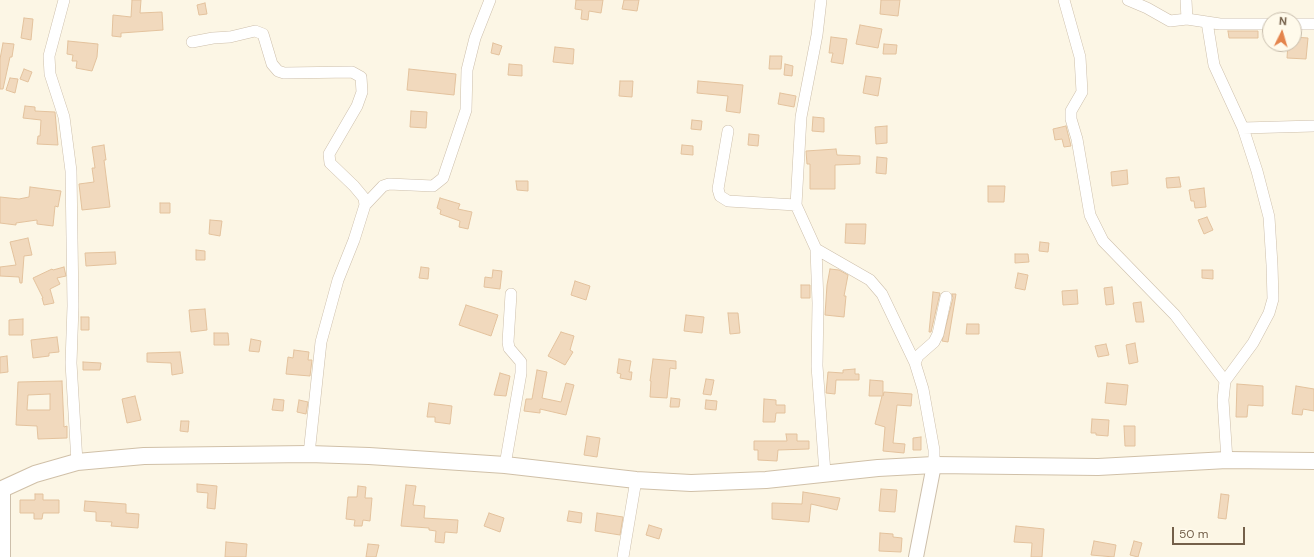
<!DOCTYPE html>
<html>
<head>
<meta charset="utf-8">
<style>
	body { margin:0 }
	#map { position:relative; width:1314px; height:557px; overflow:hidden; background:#fcf6e5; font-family:"DM Sans",sans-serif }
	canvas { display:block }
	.north { position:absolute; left:1262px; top:12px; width:40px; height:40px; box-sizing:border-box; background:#fffaeb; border:1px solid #c7bcab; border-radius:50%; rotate:5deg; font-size:11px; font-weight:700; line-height:16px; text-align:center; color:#74604a }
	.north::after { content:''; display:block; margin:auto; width:14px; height:18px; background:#e4844c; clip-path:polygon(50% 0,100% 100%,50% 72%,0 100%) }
	.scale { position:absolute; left:1172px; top:527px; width:73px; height:18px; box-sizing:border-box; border:2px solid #74604a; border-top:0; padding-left:5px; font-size:12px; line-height:14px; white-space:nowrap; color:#74604a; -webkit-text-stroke:3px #fffaeb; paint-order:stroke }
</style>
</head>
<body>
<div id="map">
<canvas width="1314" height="557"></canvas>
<div class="north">N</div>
<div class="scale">50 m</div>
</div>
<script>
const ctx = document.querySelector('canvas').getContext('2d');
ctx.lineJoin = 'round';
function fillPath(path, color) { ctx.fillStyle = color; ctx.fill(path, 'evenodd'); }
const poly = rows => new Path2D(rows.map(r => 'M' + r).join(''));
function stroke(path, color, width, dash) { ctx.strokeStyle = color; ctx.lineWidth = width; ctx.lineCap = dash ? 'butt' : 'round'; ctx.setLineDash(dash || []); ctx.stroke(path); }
const building = poly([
	[132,0,141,0,140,13,162,12,163,30,121,33,121,37,112,36,113,15,131,17,132,0],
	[576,0,603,0,601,13,589,11,588,20,581,19,582,10,575,9,576,0],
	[624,0,639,0,637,11,622,9,624,0],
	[881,0,900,0,898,16,880,14,881,0],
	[205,3,207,14,199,15,197,5,205,3],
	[24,18,33,19,31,40,21,38,24,18],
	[860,25,882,29,878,48,856,44,860,25],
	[1228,31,1258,31,1258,38,1229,38,1228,31],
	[831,37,847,39,843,64,831,62,833,53,829,53,831,37],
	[1294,37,1308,38,1306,59,1287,58,1288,44,1294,44,1294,37],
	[68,41,98,44,97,57,92,71,76,68,77,61,72,61,73,55,67,54,68,41],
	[3,43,14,44,12,57,10,57,3,89,0,89,0,59,3,43],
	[493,43,502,46,499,55,491,53,493,43],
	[884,44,897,45,896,54,883,54,884,44],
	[555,47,574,49,573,64,553,62,555,47],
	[770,56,782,56,781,69,769,69,770,56],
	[509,64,522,65,522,76,508,75,509,64],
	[785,64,793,66,792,76,784,75,785,64],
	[24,69,32,72,28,82,20,79,24,69],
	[409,69,456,74,454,95,407,90,409,69],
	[866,76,881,78,878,96,863,93,866,76],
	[10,78,18,79,15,93,6,90,10,78],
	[620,81,633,81,632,97,619,96,620,81],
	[698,81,743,85,740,113,726,111,728,96,697,93,698,81],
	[780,93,796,96,794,107,778,104,780,93],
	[25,106,35,107,35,111,55,112,58,145,37,144,38,136,40,136,41,120,23,118,25,106],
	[411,111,427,112,426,128,410,127,411,111],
	[813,117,824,118,824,132,812,131,813,117],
	[692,120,702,121,701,130,691,129,692,120],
	[887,126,887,143,876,144,875,127,887,126],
	[1066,126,1071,146,1064,147,1062,139,1055,140,1053,129,1066,126],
	[749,134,759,135,758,146,748,145,749,134],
	[104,145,106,160,104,160,110,207,82,210,79,184,94,182,92,168,95,168,92,147,104,145],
	[682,145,693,146,693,155,681,154,682,145],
	[836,149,837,155,860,156,860,164,835,165,835,189,810,189,810,164,807,164,806,151,836,149],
	[877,157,887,158,886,174,876,173,877,157],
	[1127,170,1128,184,1112,186,1111,172,1127,170],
	[1179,177,1181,187,1167,188,1166,178,1179,177],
	[516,181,528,181,528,191,517,190,516,181],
	[988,186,1005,186,1004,202,988,202,988,186],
	[30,187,61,191,58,207,55,206,53,226,37,224,37,220,16,223,16,225,0,223,0,197,19,199,29,197,30,187],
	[1204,188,1206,207,1195,208,1194,201,1191,201,1189,190,1204,188],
	[440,198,460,204,458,209,472,212,468,229,459,227,460,221,440,214,441,210,437,208,440,198],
	[160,203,170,203,170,213,160,213,160,203],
	[1207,217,1213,230,1204,234,1198,220,1207,217],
	[210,220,222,221,220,236,209,234,210,220],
	[846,224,866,224,865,244,845,243,846,224],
	[28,238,32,255,24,256,22,283,20,283,19,277,0,276,0,267,16,265,10,242,28,238],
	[1040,242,1049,243,1048,252,1039,251,1040,242],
	[196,250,205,251,205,260,196,260,196,250],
	[115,252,116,264,86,266,85,253,115,252],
	[1015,254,1028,254,1029,262,1015,263,1015,254],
	[64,267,66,276,57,278,60,284,50,289,54,303,44,305,42,298,43,298,33,278,52,269,53,270,64,267],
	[421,267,429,268,428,279,419,278,421,267],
	[830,269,839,270,848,275,844,296,846,296,844,317,825,315,827,285,830,269],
	[493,270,502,271,500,289,484,287,485,277,492,278,493,270],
	[1202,270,1213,270,1213,279,1202,278,1202,270],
	[1018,273,1028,275,1025,290,1015,288,1018,273],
	[575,281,590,286,586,300,571,295,575,281],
	[801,285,810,285,810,298,801,298,801,285],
	[1112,287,1114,304,1106,305,1104,288,1112,287],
	[1077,290,1078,304,1063,305,1062,291,1077,290],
	[933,292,940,293,931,332,929,332,933,292],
	[952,294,956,294,948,342,942,341,953,298,952,294],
	[1141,302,1144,322,1136,322,1133,303,1141,302],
	[466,305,498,315,491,336,459,325,466,305],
	[205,309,207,330,191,332,189,310,205,309],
	[728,313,738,313,740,333,730,334,728,313],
	[686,315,704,317,702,333,684,331,686,315],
	[81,317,89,317,89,330,81,330,81,317],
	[23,319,23,335,9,335,9,320,23,319],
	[967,324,979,324,979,334,966,334,967,324],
	[561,332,574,336,570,350,573,352,565,365,548,356,561,332],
	[214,333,228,333,229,345,214,345,214,333],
	[57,337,59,352,49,353,49,356,33,358,31,340,57,337],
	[251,339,261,341,259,352,249,351,251,339],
	[1135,343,1138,362,1129,364,1126,345,1135,343],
	[1106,344,1109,355,1098,357,1095,346,1106,344],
	[294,350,309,352,308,360,312,360,310,376,286,374,288,357,293,358,294,350],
	[180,352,183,373,172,375,171,363,147,362,147,353,180,352],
	[7,356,8,372,0,373,0,357,7,356],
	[619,359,631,361,629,372,632,372,631,380,620,378,621,374,617,373,619,359],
	[653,359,676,361,676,369,670,368,667,398,650,397,651,381,650,381,653,359],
	[83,362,101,363,100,370,83,370,83,362],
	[855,369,855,374,859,374,859,380,836,380,835,394,826,393,828,372,843,373,843,370,855,369],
	[537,370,547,372,542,398,561,402,566,383,574,385,566,415,540,409,540,413,524,411,526,399,532,399,537,370],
	[500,373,510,376,506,396,494,395,500,373],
	[706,379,714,380,711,395,703,394,706,379],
	[870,380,883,381,883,396,884,392,912,394,911,406,897,405,893,443,905,444,904,453,883,451,885,427,875,424,882,396,869,396,870,380],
	[62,381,64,427,67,426,67,438,38,439,37,426,16,425,18,382,62,381],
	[50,394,50,410,27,410,28,395,50,394],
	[1107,383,1128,385,1126,405,1105,403,1107,383],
	[1237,384,1263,386,1263,406,1248,405,1247,417,1236,417,1237,384],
	[1296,386,1314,389,1314,411,1303,409,1302,415,1292,414,1296,386],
	[135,396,141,420,127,423,122,399,135,396],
	[671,398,680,399,679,407,670,407,671,398],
	[274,399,284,400,283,411,272,410,274,399],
	[764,399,776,400,776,405,785,405,785,413,776,413,775,422,763,422,764,399],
	[299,400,308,402,306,414,297,412,299,400],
	[706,400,717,401,716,410,705,409,706,400],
	[429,403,452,406,450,424,435,422,435,417,427,417,429,403],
	[1092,419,1109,420,1108,436,1096,435,1096,433,1091,433,1092,419],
	[181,421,189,421,188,432,180,431,181,421],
	[1124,426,1135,426,1135,446,1125,446,1124,426],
	[786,434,797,434,797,441,809,441,809,449,778,450,777,461,758,460,758,450,754,450,754,441,787,441,786,434],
	[587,436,600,438,597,457,584,455,587,436],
	[921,437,921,450,913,450,913,438,921,437],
	[197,484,217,486,215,509,207,508,208,493,197,492,197,484],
	[406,485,416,486,413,505,425,506,424,518,458,520,457,533,445,532,444,543,435,542,436,531,429,530,429,528,401,526,406,485],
	[358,486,366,487,365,498,372,498,370,521,363,520,362,526,354,526,355,520,346,519,348,497,357,497,358,486],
	[881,489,897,490,895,512,879,511,881,489],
	[803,492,840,498,837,510,811,504,809,522,772,519,772,503,802,504,803,492],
	[35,494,43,494,43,500,59,500,59,513,43,513,42,519,34,519,34,513,20,513,20,500,35,500,35,494],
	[1221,494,1229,495,1226,519,1218,518,1221,494],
	[85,501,126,504,126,513,139,514,138,528,111,526,112,522,96,521,96,512,84,511,85,501],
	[569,511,582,513,581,523,567,521,569,511],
	[489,513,504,518,500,532,484,526,489,513],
	[597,513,623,517,620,535,595,531,597,513],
	[649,525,662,529,659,539,646,535,649,525],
	[1016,526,1044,529,1042,557,1031,557,1032,543,1014,542,1016,526],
	[880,533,893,534,893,537,902,538,901,552,879,551,880,533],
	[1094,541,1116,545,1114,557,1091,555,1094,541],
	[1134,541,1142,543,1138,557,1130,555,1134,541],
	[226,542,247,544,246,557,225,557,226,542],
	[368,544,379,545,376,557,366,557,368,544]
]);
fillPath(building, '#f1d9bd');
stroke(building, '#e3c29d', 1);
const minor = poly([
	[64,0,49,56,50,74,64,117,71,171,73,306,71,363,77,462],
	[821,0,817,35,801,117,796,205,816,249,818,303,817,366,825,473],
	[1064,0,1080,57,1082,92,1071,111,1071,119,1077,139,1090,215,1103,241,1175,315,1225,381],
	[1128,0,1147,8,1170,21,1187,19,1220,24,1270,24],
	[1186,0,1187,19],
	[1207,22,1214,65,1243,128,1257,171,1269,217,1272,265,1273,299,1269,313,1253,343,1225,381,1223,400,1227,460],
	[1294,24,1314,24],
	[192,42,213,38,230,37,255,31,263,34,272,64,278,71,284,73,352,72,361,77,362,92,357,106,329,154,330,163,354,186,364,198,365,205,354,240,338,280,321,342,309,454],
	[1243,128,1314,126],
	[728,131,718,189,720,196,728,201,796,205],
	[365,205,383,186,389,184,433,186,443,178,466,110,467,70,475,38,490,0],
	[816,249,870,280,882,294,915,363],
	[505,465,521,373,521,362,509,348,508,342,511,294],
	[934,465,934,450,923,389,915,363,918,356,934,342,938,334,946,297],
	[623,557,636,480]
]);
const tertiary = poly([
	[3,489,3,557],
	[916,557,934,465]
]);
const secondary = poly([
	[0,490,35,474,77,462,144,456,309,454,369,456,505,465,636,480,691,483,766,480,878,468,934,465,1098,467,1227,460,1314,461]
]);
stroke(minor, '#cdbfab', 12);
stroke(tertiary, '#cdbfab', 16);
stroke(secondary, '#d0c0a8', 18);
stroke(minor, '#fff', 11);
stroke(tertiary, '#fff', 14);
stroke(secondary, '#fff', 16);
</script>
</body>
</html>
